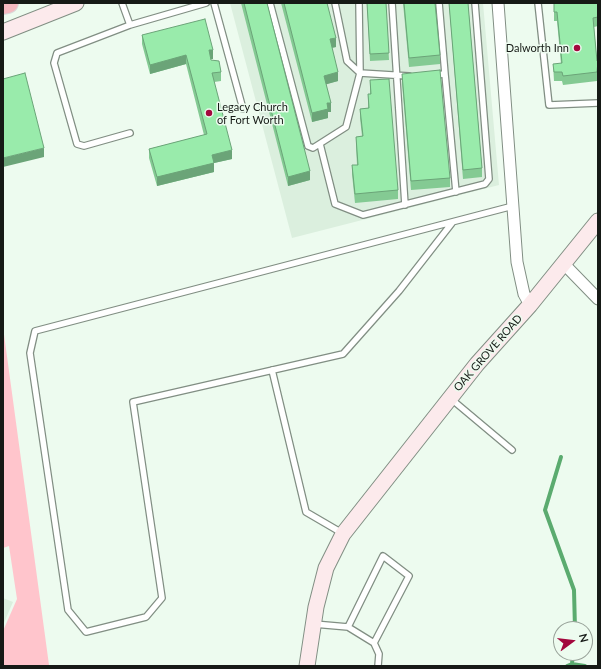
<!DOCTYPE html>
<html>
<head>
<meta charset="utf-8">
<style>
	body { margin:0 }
	#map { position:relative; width:601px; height:669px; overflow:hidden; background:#edfbef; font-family:Lato,sans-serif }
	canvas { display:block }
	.frame { position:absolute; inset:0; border:4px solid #161a16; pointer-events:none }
	.north { position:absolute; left:553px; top:621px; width:40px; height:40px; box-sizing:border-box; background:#edfbef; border:1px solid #97a198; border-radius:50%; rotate:75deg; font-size:11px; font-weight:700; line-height:16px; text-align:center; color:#161a16 }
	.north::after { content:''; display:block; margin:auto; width:14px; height:18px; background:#a3073d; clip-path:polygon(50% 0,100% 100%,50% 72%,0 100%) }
</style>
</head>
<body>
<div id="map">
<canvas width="601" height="669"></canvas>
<div class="frame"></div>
<div class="north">N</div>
</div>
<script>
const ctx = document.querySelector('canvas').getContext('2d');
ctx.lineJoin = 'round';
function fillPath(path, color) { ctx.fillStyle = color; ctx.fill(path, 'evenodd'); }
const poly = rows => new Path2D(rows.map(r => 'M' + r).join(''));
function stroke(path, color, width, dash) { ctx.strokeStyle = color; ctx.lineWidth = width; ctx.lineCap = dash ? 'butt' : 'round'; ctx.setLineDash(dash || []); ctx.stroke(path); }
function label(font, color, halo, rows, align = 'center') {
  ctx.font = font + ' Lato,sans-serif'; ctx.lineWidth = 3; ctx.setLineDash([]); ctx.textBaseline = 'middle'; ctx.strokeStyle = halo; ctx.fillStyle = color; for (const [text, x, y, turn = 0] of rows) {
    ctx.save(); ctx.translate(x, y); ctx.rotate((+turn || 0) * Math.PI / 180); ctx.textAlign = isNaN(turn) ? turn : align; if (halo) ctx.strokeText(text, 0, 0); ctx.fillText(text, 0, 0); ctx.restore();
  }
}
fillPath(poly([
	[230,3,483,3,499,185,292,238],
	[3,598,13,602,3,625]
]), '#dbefde');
fillPath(poly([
	[3,327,49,665,50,666,3,666,3,631,17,599,9,546,3,548]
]), '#ffc5cc');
stroke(poly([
	[561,457,545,510,574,590,575,629],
	[572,664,573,653],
	[567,666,572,664,585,666]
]), '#5bab6f', 4);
const lane = poly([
	[122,3,130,25,206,3],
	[214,3,243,109],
	[270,3,308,146,313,148,346,127,360,73,409,76],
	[335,3,347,61,360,73,359,3],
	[392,3,405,205],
	[538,3,549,105,598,103],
	[130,25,57,53,54,63,77,144,84,146,130,133],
	[445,74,456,192],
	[434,75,445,74,439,3],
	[320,144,335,204,363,215,485,184,489,179,475,3],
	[452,223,399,291,343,354,133,402,162,598,146,617,86,632,68,610,30,353,35,331,513,206],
	[272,370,306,512,342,533],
	[450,398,512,450],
	[314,624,348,627,374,643,379,654,378,666],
	[348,627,383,556,409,576,374,643]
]);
const street = poly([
	[498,3,517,262,524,294,530,305],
	[563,263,598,299]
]);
const secondary = poly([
	[3,32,76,3],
	[307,666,316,607,326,568,343,534,477,364,530,305,598,221]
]);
const highway = poly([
	[3,4,8,3]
]);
stroke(lane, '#818e83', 8);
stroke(street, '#818e83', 13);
stroke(secondary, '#818e83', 17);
stroke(highway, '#dadada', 22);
stroke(lane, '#fff', 5.5);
stroke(street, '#fff', 11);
stroke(secondary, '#fceaec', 15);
stroke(highway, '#f4bac0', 20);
fillPath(poly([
	[241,3,267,3,310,180,288,186],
	[281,3,327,3,336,47,332,48,338,81,326,84,331,112,328,112,328,118,312,122],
	[367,3,386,3,389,60,370,61],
	[403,3,435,3,440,55,440,64,409,67],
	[449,3,468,3,482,168,482,177,463,179],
	[554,3,598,3,598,26,594,27,597,61,598,61,597,81,563,85,562,81,554,81,553,64,561,64,557,21,554,21],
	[142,35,213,59,211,59,211,60,221,72,221,81,214,82,232,159,214,163,214,172,157,186,149,158,149,149,204,135,186,64,150,74,142,44],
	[402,74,450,178,450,187,411,190,402,83],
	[370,80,398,190,398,199,355,203,352,174,352,165,357,165,356,146,356,137,362,136,360,118,360,109,368,108,368,94,370,94]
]), '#84ca93');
fillPath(poly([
	[336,38,336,47,330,48,330,39],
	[209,50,213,50,213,59,209,59],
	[186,55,186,64,150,74,150,65],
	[338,72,338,81,324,85,324,76],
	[327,103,331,103,331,112,328,112,328,118,312,122,312,113],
	[44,148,44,157,3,167,3,158],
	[232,150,232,159,214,163,214,172,157,186,157,177,212,155],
	[310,171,310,180,288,186,288,177]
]), '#6ba478');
const building = poly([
	[244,3,267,3,310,171,288,177,244,3],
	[284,3,327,3,336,38,330,39,338,72,324,76,331,103,327,103,328,109,312,113,284,3],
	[367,3,386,3,389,53,370,54,367,3],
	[404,3,435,3,440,55,409,58,404,3],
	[449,3,468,3,482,168,463,170,449,3],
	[554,3,598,3,598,17,593,18,597,61,598,61,597,72,563,76,562,72,554,72,553,64,562,63,557,12,554,12,554,3],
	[205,19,213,50,209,50,211,60,219,61,221,72,212,73,232,150,212,155,214,163,157,177,149,149,207,134,186,55,150,65,142,35,205,19],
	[440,70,450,178,411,181,402,74,440,70],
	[25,73,44,148,3,158,3,79,25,73],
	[389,79,398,190,355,194,352,165,358,165,356,137,363,136,360,109,369,108,368,94,371,94,370,80,389,79]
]);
fillPath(building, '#99ebab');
stroke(building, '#6ba478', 1);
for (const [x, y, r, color] of [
	[577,48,4,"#a3073d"],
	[209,113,4,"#a3073d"]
]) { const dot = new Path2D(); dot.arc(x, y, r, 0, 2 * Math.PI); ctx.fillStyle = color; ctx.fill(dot); stroke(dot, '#edfbef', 1.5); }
label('11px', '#161a16', '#edfbef', [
	["Dalworth Inn",569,48],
	["Legacy Church",217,107,"left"],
	["of Fort Worth",217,120,"left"]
], 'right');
label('11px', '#161a16', '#edfbef', [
	["OAK GROVE ROAD",488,353,-49]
]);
</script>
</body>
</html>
